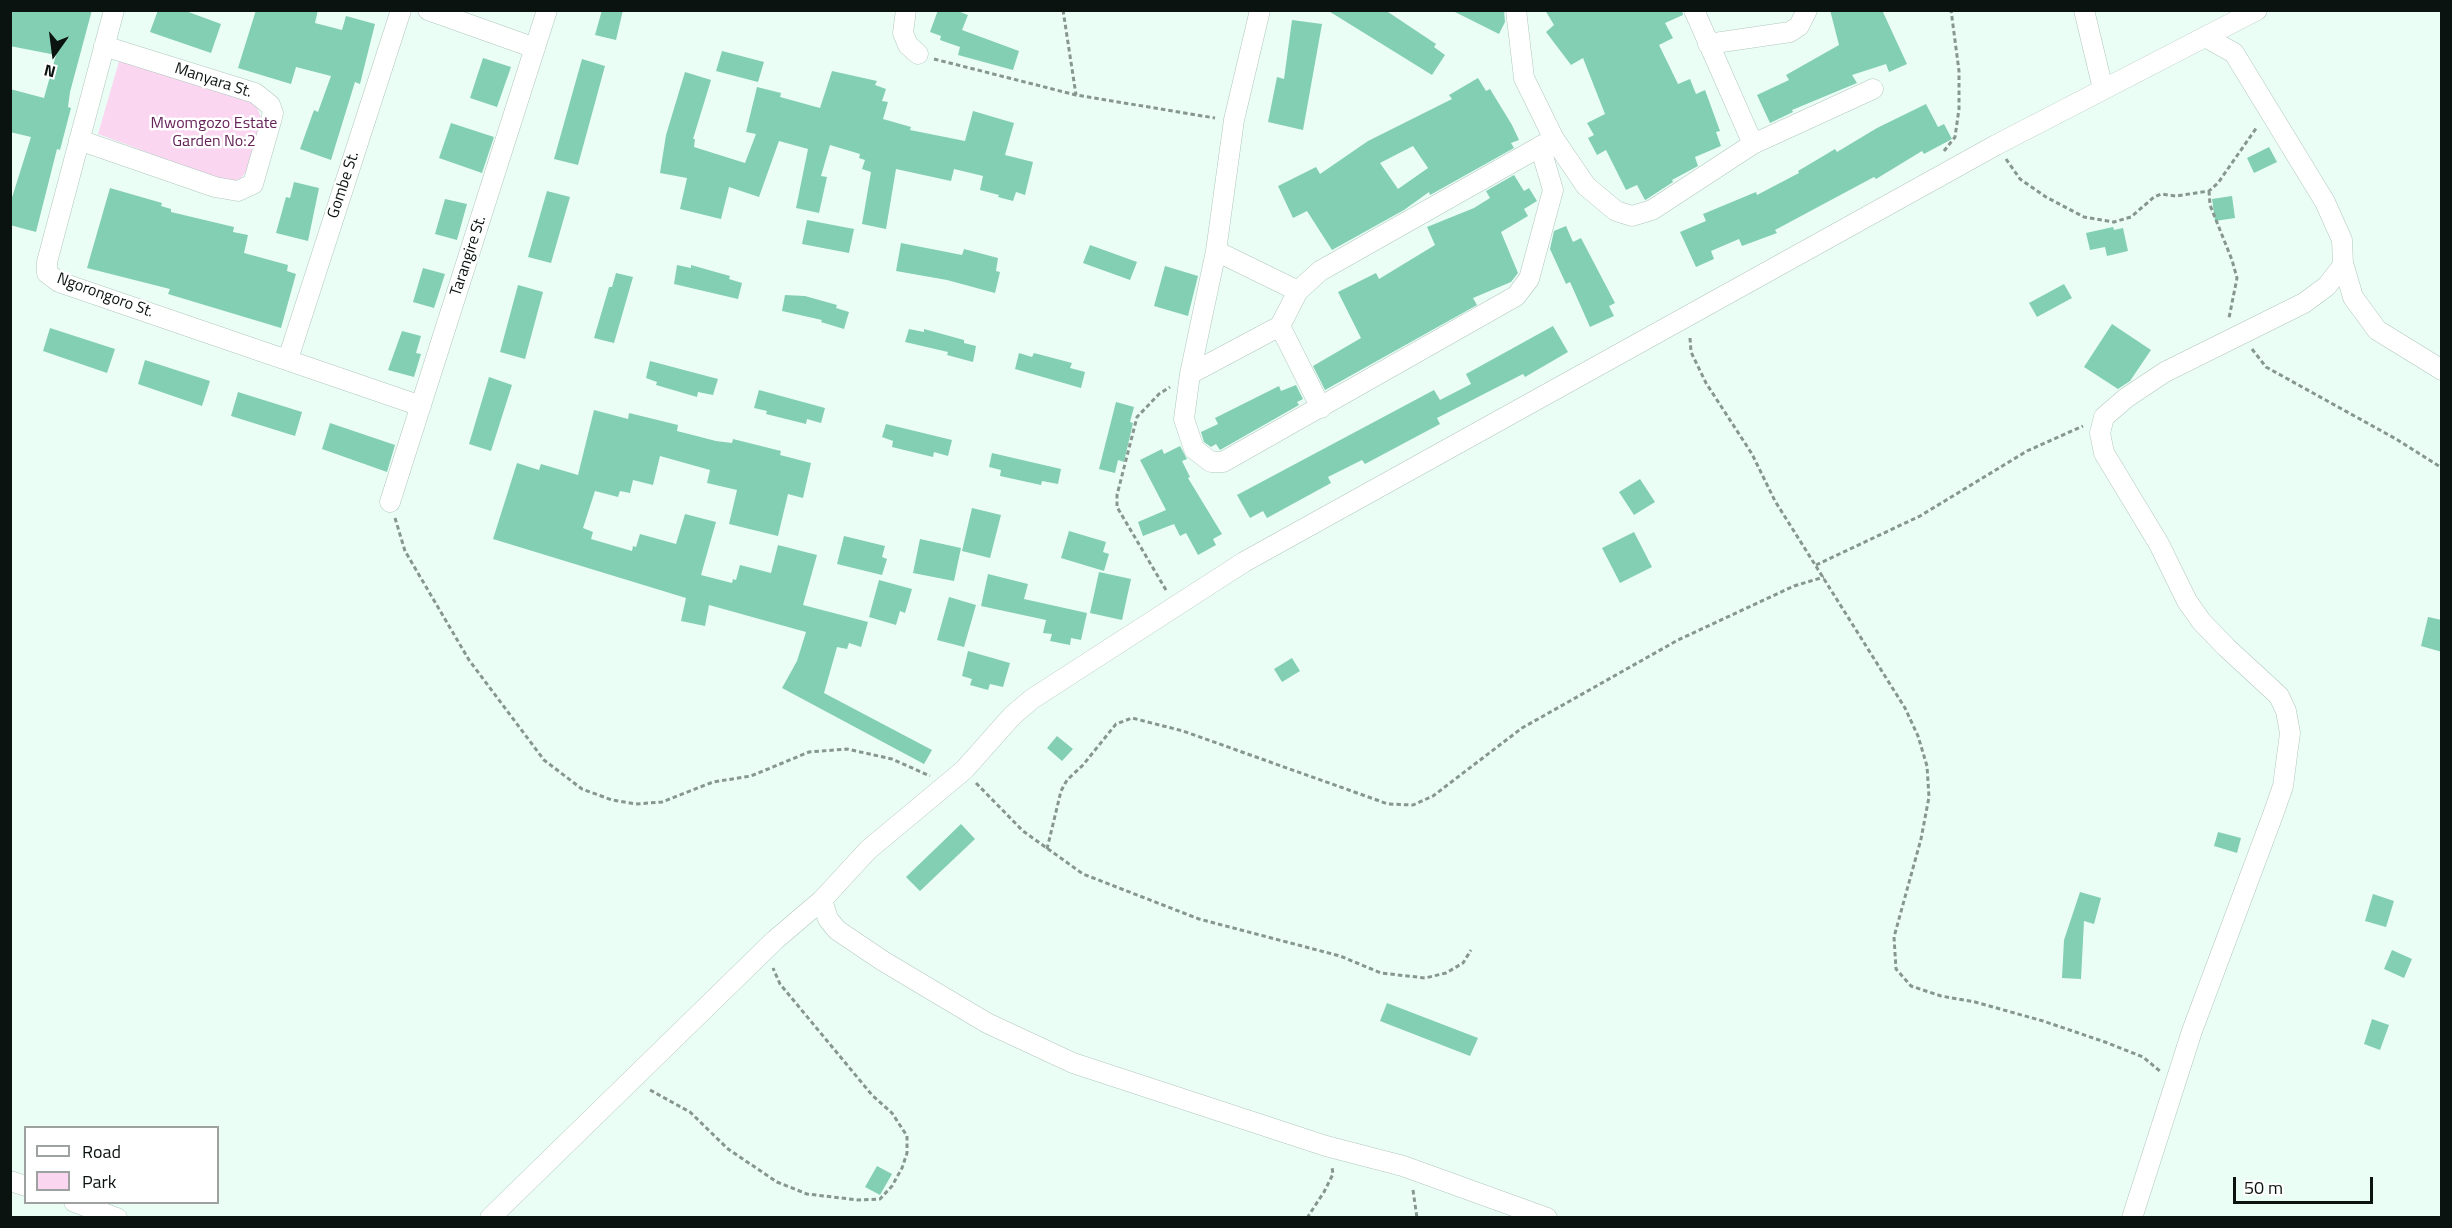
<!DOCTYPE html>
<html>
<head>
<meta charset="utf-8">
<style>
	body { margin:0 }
	#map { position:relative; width:2452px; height:1228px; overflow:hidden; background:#ebfef6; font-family:"Titillium Web",sans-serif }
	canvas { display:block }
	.frame { position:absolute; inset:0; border:12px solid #0a1310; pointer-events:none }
	.legend { position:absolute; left:24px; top:1126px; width:195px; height:78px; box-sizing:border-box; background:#fff; border:2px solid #9da19f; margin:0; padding:8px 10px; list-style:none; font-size:18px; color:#0a1310 }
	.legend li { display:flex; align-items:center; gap:12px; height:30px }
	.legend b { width:30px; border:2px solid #9da19f }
	.north { position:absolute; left:24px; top:24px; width:60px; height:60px; -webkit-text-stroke:4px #fff; paint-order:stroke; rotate:194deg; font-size:16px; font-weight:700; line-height:24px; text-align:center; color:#0a1310 }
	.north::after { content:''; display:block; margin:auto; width:21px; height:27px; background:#0a1310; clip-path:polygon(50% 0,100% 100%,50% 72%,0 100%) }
	.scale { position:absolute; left:2233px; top:1177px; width:140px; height:27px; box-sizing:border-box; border:3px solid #0a1310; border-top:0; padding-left:8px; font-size:18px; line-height:21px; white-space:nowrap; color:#0a1310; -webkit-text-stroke:4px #fff; paint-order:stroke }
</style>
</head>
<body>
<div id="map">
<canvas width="2452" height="1228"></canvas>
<div class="frame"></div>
<ul class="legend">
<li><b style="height:8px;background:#fff"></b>Road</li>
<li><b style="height:16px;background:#fbd6f1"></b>Park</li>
</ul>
<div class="north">N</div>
<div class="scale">50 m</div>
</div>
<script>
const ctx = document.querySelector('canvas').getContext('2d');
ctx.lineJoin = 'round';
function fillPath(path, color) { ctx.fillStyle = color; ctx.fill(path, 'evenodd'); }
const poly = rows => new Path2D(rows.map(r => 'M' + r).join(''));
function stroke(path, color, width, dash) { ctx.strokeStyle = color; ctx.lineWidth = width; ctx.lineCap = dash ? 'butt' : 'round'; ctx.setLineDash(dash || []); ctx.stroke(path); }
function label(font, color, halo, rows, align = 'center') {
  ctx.font = font + ' "Titillium Web",sans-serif'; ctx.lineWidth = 5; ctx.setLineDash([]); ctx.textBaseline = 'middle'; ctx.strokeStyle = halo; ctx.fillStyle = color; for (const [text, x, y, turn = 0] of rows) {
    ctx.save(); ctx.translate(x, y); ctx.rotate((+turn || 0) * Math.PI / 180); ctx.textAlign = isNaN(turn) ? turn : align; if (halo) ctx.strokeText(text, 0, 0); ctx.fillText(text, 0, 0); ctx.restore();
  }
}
fillPath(poly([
	[120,58,256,104,263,123,247,170,242,177,233,182,224,181,98,134]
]), '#fbd6f1');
fillPath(poly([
	[10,10,92,10,70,92,68,107,71,108,60,150,57,149,36,232,10,225,10,204,31,137,10,132,10,89,44,98,56,55,10,46],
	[158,10,183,10,221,24,211,53,150,32],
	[256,10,318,10,315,23,342,30,346,16,375,24,360,84,355,82,331,160,300,149,314,110,318,112,331,76,296,67,291,84,238,68],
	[602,10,623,10,616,40,595,35],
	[938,10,955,10,968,15,962,30,1019,51,1013,70,958,55,960,47,940,40,941,36,930,32],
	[1327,10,1385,10,1436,44,1434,47,1445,55,1432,75],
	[1451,10,1504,10,1505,22,1499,34],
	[1545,10,1682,10,1683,15,1665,23,1673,38,1659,45,1678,84,1690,79,1696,94,1705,90,1720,131,1716,132,1721,146,1695,157,1698,166,1672,180,1673,182,1647,199,1645,200,1637,185,1626,190,1606,150,1597,155,1588,138,1594,135,1587,123,1605,114,1583,58,1571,65,1546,32,1554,25],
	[1830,10,1882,10,1907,64,1889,72,1886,64,1852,75,1857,83,1792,110,1793,112,1770,123,1757,95,1789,80,1786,75,1839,45],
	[1292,20,1322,24,1303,130,1268,122,1277,77,1284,79],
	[722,51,764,62,758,82,716,71],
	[483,58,511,67,497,107,470,98],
	[582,59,605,66,578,165,554,159],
	[832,71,877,81,875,85,886,89,882,101,888,102,883,119,911,127,910,130,965,141,973,111,1014,123,1005,155,1033,162,1025,195,1016,192,1013,201,998,197,999,195,980,190,983,176,954,169,951,181,896,169,886,229,862,224,871,172,862,169,865,160,859,158,860,154,830,145,821,176,827,177,819,213,796,208,808,149,779,141,759,197,729,187,721,219,680,209,687,178,660,173,666,135,685,72,711,80,693,139,695,139,694,147,745,163,756,134,746,132,757,87,781,93,780,97,820,108],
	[1478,78,1486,91,1490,89,1512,125,1519,140,1511,143,1514,148,1430,195,1429,192,1404,210,1332,250,1307,211,1293,218,1278,186,1316,167,1320,174,1368,141,1452,99,1449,95],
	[1413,146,1428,168,1398,189,1380,163],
	[1926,104,1938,127,1944,124,1952,139,1924,154,1922,151,1876,179,1874,177,1775,230,1777,233,1742,246,1739,239,1711,251,1714,259,1696,267,1680,232,1706,221,1703,214,1756,192,1757,195,1799,173,1798,171,1835,149,1837,152,1877,128],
	[451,123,494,137,482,173,439,158],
	[2269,147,2277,162,2254,173,2247,158],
	[1514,175,1524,191,1529,188,1537,201,1524,209,1528,216,1501,232,1518,273,1511,282,1473,298,1477,305,1325,390,1313,366,1361,338,1338,292,1376,273,1379,279,1435,245,1427,227,1474,208,1490,198,1486,191],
	[294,182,319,188,308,241,276,233,286,197,290,198],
	[110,188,162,203,161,206,171,209,171,212,234,227,233,232,248,235,244,253,288,265,287,271,296,274,281,328,168,294,170,289,87,268],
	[547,191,570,197,551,263,528,257],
	[2232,196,2235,218,2215,221,2212,199],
	[445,199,467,204,457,240,435,234],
	[807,220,854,229,849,253,802,244],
	[1566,226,1573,242,1581,238,1615,303,1609,306,1614,316,1590,327,1570,282,1566,284,1550,249,1554,231],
	[2113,227,2114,230,2123,228,2128,251,2107,256,2105,247,2090,250,2086,233],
	[901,243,962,255,964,249,998,258,996,271,1000,272,995,293,947,280,896,271],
	[1090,245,1137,262,1130,280,1083,263],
	[677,265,691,268,691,265,730,276,729,279,742,283,738,299,674,284],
	[1165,266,1198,276,1188,316,1154,306],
	[423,268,445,274,434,308,413,302],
	[616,273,633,277,614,343,594,338,609,287,612,287],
	[2064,284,2072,298,2037,317,2029,303],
	[518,285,543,292,525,359,500,352],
	[785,295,805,296,837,305,836,308,849,312,844,329,821,322,822,320,782,311],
	[2112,324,2151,350,2130,381,2118,389,2084,367],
	[1553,326,1568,352,1525,377,1523,374,1437,418,1440,424,1365,464,1362,460,1328,477,1331,483,1267,518,1263,511,1250,518,1237,495,1434,390,1440,400,1471,384,1466,374],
	[50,328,115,349,107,373,43,351],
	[909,329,924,332,924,329,964,340,964,343,976,346,973,362,947,355,948,352,905,342],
	[402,331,421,336,416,353,421,354,414,377,388,370],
	[1019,353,1032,357,1034,353,1072,363,1070,368,1085,372,1081,388,1015,369],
	[145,360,210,381,202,406,138,384],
	[650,361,718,379,713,395,698,392,697,397,656,385,657,382,646,378],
	[489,377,512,385,491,451,469,444],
	[1296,385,1303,399,1297,402,1299,405,1220,450,1216,444,1211,447,1204,442,1201,432,1218,424,1215,418,1279,386,1281,391],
	[759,390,825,408,821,423,807,419,806,424,766,414,767,411,754,408],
	[238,392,302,412,295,436,231,416],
	[1116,402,1134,407,1130,422,1133,423,1124,462,1118,460,1115,473,1099,469],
	[594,410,628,419,629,413,678,425,677,431,716,441,732,443,733,439,781,451,780,455,811,463,803,498,788,494,778,536,729,524,737,490,707,483,710,470,660,456,653,485,633,480,630,493,620,491,618,497,595,491,583,528,593,532,591,539,632,551,633,546,636,547,640,534,676,544,685,514,716,522,701,575,732,583,733,579,736,580,740,565,771,573,778,545,817,555,803,605,868,622,861,647,849,643,847,649,837,647,824,693,932,750,924,764,782,688,797,661,806,632,709,605,705,626,681,621,686,598,493,539,517,463,539,470,541,464,578,475],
	[330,423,395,445,387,472,322,449],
	[886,424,952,440,948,456,934,452,933,457,892,447,893,441,882,437],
	[1180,446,1187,459,1182,461,1190,477,1188,478,1222,534,1213,539,1216,545,1198,555,1186,533,1180,536,1174,524,1143,536,1138,522,1166,510,1140,460,1162,449,1164,454],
	[992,453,1061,469,1058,484,1042,481,1041,485,1000,476,1001,470,989,467],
	[1640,479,1655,502,1634,515,1619,492],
	[972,508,1001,515,990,558,962,551],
	[1069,531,1106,542,1103,552,1109,554,1104,571,1061,558],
	[1634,532,1652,567,1620,583,1602,548],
	[844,536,885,546,882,557,887,559,882,575,837,564],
	[920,539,961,548,954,581,913,573],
	[1099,572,1131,579,1122,620,1090,613],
	[988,574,1028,584,1024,599,1087,613,1081,640,1071,638,1070,645,1050,641,1052,634,1043,633,1046,620,981,606],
	[879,580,912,589,905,613,900,611,896,625,869,617],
	[949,597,976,605,964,647,937,640],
	[2428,617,2442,620,2442,652,2421,646],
	[968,651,1010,663,1003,687,990,684,988,690,970,685,972,679,962,676],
	[1292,658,1300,671,1282,682,1274,669],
	[1057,736,1073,749,1062,761,1047,748],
	[961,824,975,839,920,891,906,877],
	[2218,832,2241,838,2237,853,2214,846],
	[2080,892,2101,898,2094,924,2084,921,2081,979,2062,978,2064,940],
	[2373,894,2394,901,2386,927,2365,921],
	[2392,950,2412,959,2404,978,2384,969],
	[1387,1003,1478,1038,1470,1056,1380,1021],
	[2372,1019,2389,1025,2380,1050,2364,1044],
	[877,1166,892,1174,880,1195,865,1187]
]), '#83cfb3');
const minor = poly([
	[114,10,47,262,47,273,59,282,421,406],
	[428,10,535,48],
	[906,10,903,33,908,45,918,54],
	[1260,10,1234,120,1216,251,1190,374,1184,419,1194,449,1211,462,1223,462,1516,296,1529,279,1553,190,1540,146],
	[1516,10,1524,78,1554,139,1586,186,1616,211,1632,216,1652,210,1753,144,1873,89],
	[1694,10,1753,144],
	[2084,10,2103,89],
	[1708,44,1790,32,1799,26,1807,10],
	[79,140,215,187,238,191,253,184,271,121,273,113,270,105,255,93,104,46],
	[1216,251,1298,291],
	[2343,263,2353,297,2377,330,2442,370],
	[1280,326,1321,408],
	[288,359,401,10],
	[1190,374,1280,326,1298,291,1320,271,1550,141],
	[390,502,547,10],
	[822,900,828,919,837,930,883,961,987,1023,1073,1063,1326,1146,1403,1166,1547,1218],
	[10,1181,26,1186],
	[74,1202,117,1218],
	[490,1218,775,940,822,900,868,850,964,770,1013,715,1032,699,1244,562,1996,145,2257,10],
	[2132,1218,2192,1031,2274,812,2283,786,2290,733,2286,711,2279,696,2226,647,2201,621,2187,601,2159,544,2104,453,2100,433,2104,417,2126,398,2165,372,2304,303,2327,286,2343,265,2342,240,2325,202,2234,53,2207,38]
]);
stroke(minor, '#b0c7be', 21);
stroke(poly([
	[1063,10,1076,95],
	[934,59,1076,95,1215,118],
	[1944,151,1955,137,1959,109,1959,71,1951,10],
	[2006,159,2020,179,2046,197,2084,217,2114,222,2131,217,2154,197,2161,194,2176,196,2209,191,2218,183,2257,127],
	[2209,191,2210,205,2232,260,2237,278,2229,318],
	[1690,338,1691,352,1706,383,1752,454,1775,501,1905,708,1918,736,1927,766,1929,797,1921,839,1894,937,1896,969,1911,986,1941,996,1975,1002,2043,1021,2105,1042,2143,1057,2161,1072],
	[2252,349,2266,367,2396,439,2442,468],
	[395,518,405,551,469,660,544,760,582,789,612,800,636,804,662,802,713,782,751,776,809,752,847,749,892,759,930,776],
	[1816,565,1920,516,2027,451,2083,426],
	[1166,590,1117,507,1117,495,1137,417,1159,394,1170,387],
	[976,783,1023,831,1083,874,1199,919,1340,956,1381,973,1425,978,1446,973,1463,963,1471,950],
	[1047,849,1061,791,1067,780,1083,765,1116,724,1132,718,1183,731,1388,804,1413,805,1433,796,1522,728,1678,640,1794,586,1824,577],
	[650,1090,690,1112,728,1149,777,1182,807,1194,858,1200,880,1199,892,1186,902,1168,907,1153,907,1136,892,1113,872,1095,780,984,773,968],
	[1413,1190,1417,1218],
	[1307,1218,1324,1192,1333,1174,1332,1167]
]), '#879690', 3, [4.5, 3]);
stroke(minor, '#fff', 20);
label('16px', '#0a1310', '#fff', [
	["Manyara St.",213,81,18],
	["Gombe St.",344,185,-72],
	["Tarangire St.",469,256,-72],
	["Ngorongoro St.",105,296,20]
]);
label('16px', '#662459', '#fff', [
	["Mwomgozo Estate",214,124],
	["Garden No:2",214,142]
]);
</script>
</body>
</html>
